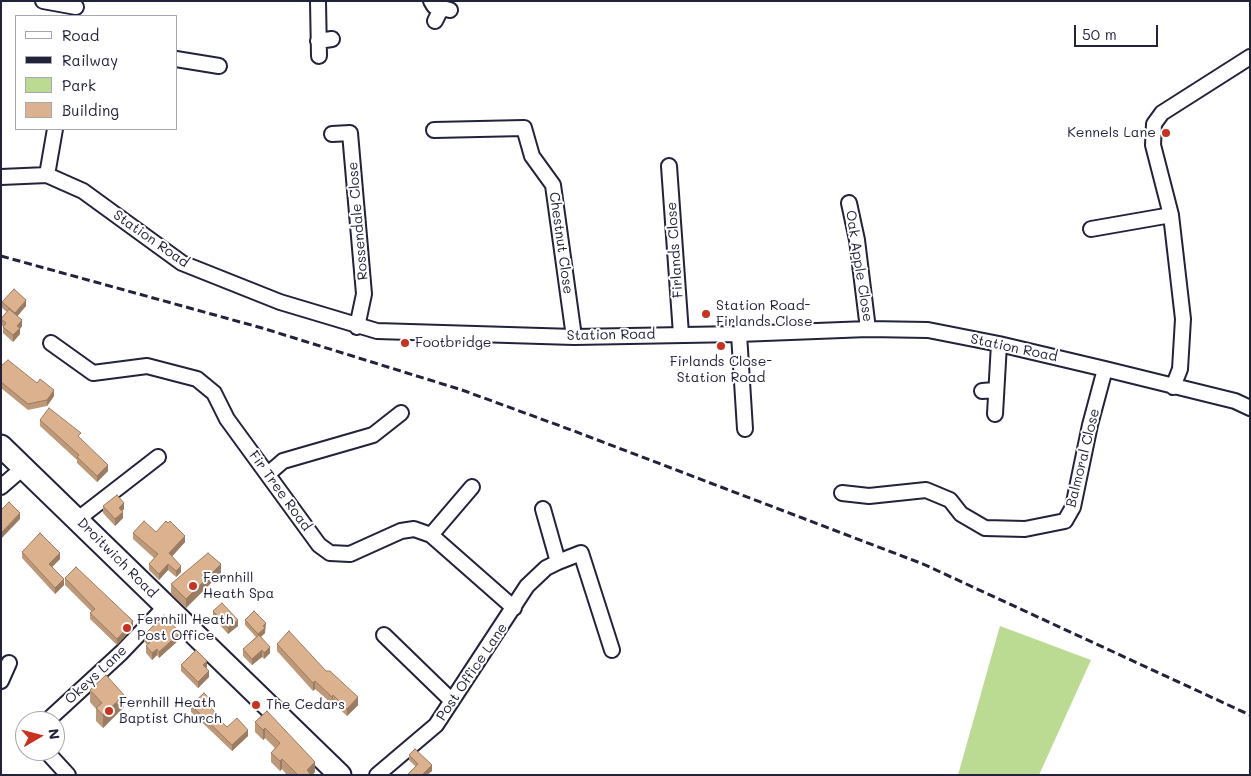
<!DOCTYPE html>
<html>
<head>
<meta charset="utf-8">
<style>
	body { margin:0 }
	#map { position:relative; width:1251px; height:776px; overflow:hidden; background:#fff; font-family:Mali,sans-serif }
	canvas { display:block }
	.frame { position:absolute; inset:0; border:2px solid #22223b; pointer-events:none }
	.legend { position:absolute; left:15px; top:15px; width:162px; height:115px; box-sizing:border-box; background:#fff; border:1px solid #a7a7b1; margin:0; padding:6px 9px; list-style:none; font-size:15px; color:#22223b }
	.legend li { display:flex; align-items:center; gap:10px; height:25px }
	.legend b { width:25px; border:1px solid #a7a7b1 }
	.north { position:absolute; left:15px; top:711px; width:50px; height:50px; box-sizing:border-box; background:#fff; border:1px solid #a7a7b1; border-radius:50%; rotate:82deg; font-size:14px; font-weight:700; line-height:20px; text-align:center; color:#22223b }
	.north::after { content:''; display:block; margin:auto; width:18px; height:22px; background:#c8321e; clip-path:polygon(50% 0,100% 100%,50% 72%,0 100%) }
	.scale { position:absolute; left:1074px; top:25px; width:84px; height:22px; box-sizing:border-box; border:2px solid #22223b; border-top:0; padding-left:6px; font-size:15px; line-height:18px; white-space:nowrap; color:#22223b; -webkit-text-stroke:4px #fff; paint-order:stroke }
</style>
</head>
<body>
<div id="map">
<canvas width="1251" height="776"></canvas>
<div class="frame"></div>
<ul class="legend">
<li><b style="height:6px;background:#fff"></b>Road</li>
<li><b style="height:6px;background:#22223b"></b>Railway</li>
<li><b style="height:14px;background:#bbda92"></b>Park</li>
<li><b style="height:14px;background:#dcb18d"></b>Building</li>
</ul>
<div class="north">N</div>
<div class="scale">50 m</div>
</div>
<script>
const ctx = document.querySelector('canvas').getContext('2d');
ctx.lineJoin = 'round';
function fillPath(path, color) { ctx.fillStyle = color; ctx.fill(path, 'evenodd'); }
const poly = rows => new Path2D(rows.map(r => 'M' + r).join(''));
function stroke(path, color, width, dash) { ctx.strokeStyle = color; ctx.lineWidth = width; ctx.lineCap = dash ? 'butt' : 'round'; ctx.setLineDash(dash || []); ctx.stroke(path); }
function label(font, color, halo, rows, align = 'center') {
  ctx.font = font + ' Mali,sans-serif'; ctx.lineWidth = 4; ctx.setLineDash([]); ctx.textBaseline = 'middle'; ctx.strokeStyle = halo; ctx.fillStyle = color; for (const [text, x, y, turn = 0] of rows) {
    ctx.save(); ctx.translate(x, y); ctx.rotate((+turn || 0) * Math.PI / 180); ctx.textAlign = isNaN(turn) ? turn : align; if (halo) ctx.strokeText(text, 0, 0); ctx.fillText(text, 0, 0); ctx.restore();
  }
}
fillPath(poly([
	[1000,626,1091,660,1039,775,958,775]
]), '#bbda92');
const minor = poly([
	[43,1,76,7],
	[318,1,319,56],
	[431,1,434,6,450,10],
	[435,21,442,7],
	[318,41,332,39],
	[176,59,219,66],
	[434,130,524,128,532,156,553,185,574,337],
	[332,134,350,133,364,294,357,327],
	[669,166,681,334],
	[47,175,55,129],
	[1,177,47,175,83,191,182,263,280,302,377,331,574,337,739,334,868,329,928,330,999,344,1105,369,1235,401,1250,408],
	[849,203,857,240,868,329],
	[1091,229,1171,215],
	[739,334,745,429],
	[51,343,93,373,147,366,197,379,214,393,227,419,319,545,330,553,350,554,401,531,414,529,431,535,514,608],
	[1173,387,1180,369,1183,319,1171,215,1153,145,1154,124,1162,113,1250,57],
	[982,391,995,390],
	[995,414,999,344],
	[268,474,283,461,373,435,401,413],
	[1,487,23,468],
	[842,493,869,496,926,490,950,500,961,514,985,528,1025,529,1065,521,1073,507,1090,425,1105,369],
	[543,509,558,562,581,553,612,650],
	[78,519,158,457],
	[431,535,472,487],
	[384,635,452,701],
	[1,681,9,663],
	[47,721,121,653,166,606],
	[46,751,68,775],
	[377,775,436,725,527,586,546,568,558,562]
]);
const primary = poly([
	[1,446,340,775]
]);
stroke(minor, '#22223b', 18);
stroke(primary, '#22223b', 25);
stroke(minor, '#fff', 14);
stroke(primary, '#fff', 21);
stroke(poly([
	[1,256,262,328,462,390,574,431,923,564,1250,715]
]), '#22223b', 3, [8, 4]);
fillPath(poly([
	[2,302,26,306,17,316,22,326,20,329,20,334,13,342,3,333,3,326,1,325,1,319,7,312,2,308],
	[1,366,54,396,47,406,28,410,1,388],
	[40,420,108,471,97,482,77,463,77,460,40,426],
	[103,506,124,509,122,511,123,518,115,526,103,513],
	[156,532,185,542,172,556,181,572,176,577,168,570,159,580,149,570,149,564,154,558,133,539,133,533],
	[22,552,60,559,52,567,64,585,55,594,22,558],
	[221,573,186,608,171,594,171,584],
	[65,578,133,628,117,645,90,619,90,613,92,612,65,585],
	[213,611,238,626,228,634,213,617],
	[245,620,266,628,265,629,265,633,261,637,270,653,264,659,262,657,252,665,243,656,243,649,256,637,245,625],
	[144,635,180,639,159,658,157,655,152,660,146,653,146,646,147,645,144,641],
	[277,644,326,671,358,705,347,716,333,703,332,704,315,689,313,691,277,651],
	[181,665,207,667,206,669,209,677,198,688,181,671],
	[90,690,124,707,103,728,96,721,96,709,90,702],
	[191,705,210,705,209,706,215,715,227,727,248,736,232,751,191,712],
	[267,711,315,772,312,775,287,775,282,769,280,771,271,762,271,753,275,748,265,738,263,740,255,732,255,722],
	[409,755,432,771,427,775,407,775,416,767,409,760]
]), '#bd9879');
fillPath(poly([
	[26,300,26,306,15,319,15,313],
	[22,320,22,326,20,329,20,334,13,342,13,335,17,326],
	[54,390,54,396,47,406,47,400],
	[108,465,108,471,97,482,97,476],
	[124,503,124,509,119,514,119,508],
	[123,512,123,518,115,526,115,519],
	[20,513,20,519,1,539,1,533],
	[185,536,185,542,169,560,169,553],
	[60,553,60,559,49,570,49,564],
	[168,564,168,570,159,580,159,574],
	[221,564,221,573,186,608,186,599],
	[181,566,181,572,176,577,176,571],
	[64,579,64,585,55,594,55,588],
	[238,620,238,626,228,634,228,628],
	[133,621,133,628,117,645,117,639],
	[266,623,265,633,258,639,258,634,263,626],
	[180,633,180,639,159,658,159,652],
	[270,647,270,653,264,659,264,653],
	[157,649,157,655,152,660,152,653],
	[262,650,262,657,252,665,252,659],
	[207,661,207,667,203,672,203,665],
	[209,671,209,677,198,688,198,682],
	[315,681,315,689,313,691,313,683],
	[124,695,124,707,103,728,103,715],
	[333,695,333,703,332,704,332,697],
	[358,697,358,705,347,716,347,709],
	[210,699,210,705,206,708,206,702],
	[265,728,265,738,263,740,263,730],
	[248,730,248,736,232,751,232,745],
	[282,759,282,769,280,771,280,761],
	[315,762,315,772,312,775,307,775,307,770],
	[432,765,432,771,427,775,422,775]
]), '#9a7c63');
const building = poly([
	[14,289,26,300,15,313,2,302,14,289],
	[9,309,22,320,17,326,20,328,13,335,3,327,6,323,1,319,9,309],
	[8,360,37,383,40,379,54,390,47,400,28,404,1,382,1,366,8,360],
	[49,408,81,433,78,436,108,465,97,476,77,457,79,455,40,420,49,408],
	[117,495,124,503,119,508,123,512,115,519,103,506,117,495],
	[9,502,20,513,1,533,1,510,9,502],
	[144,521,156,532,166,521,168,523,170,521,185,536,169,553,181,566,176,571,168,564,159,574,149,564,158,554,133,533,144,521],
	[40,533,60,553,49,564,64,579,55,588,22,552,40,533],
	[208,553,221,564,186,599,171,584,208,553],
	[76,567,133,621,117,639,90,613,95,609,65,578,76,567],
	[222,603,238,620,228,628,213,611,222,603],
	[254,611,266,623,263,626,265,628,258,634,245,620,254,611],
	[164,615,180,633,159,652,157,649,152,653,146,646,150,642,144,635,164,615],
	[289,631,326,671,330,671,358,697,347,709,333,695,332,697,315,681,313,683,277,644,289,631],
	[259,635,270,647,264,653,262,650,252,659,243,649,259,635],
	[196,650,207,661,203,665,209,671,198,682,181,665,196,650],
	[106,675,124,695,103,715,96,708,102,703,90,690,106,675],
	[204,693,210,699,206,702,215,712,213,713,227,727,237,718,248,730,232,745,191,705,204,693],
	[267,711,315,762,307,770,311,775,298,775,282,759,280,761,271,753,280,743,265,728,263,730,255,722,267,711],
	[415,749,432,765,422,775,407,775,418,764,409,755,415,749]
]);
fillPath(building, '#dcb18d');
stroke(building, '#9a7c63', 1);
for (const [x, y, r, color] of [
	[1166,133,5,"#c8321e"],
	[706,314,5,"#c8321e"],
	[405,343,5,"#c8321e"],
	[721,346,5,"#c8321e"],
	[193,586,5,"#c8321e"],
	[127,628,5,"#c8321e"],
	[256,705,5,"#c8321e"],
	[109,711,5,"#c8321e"]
]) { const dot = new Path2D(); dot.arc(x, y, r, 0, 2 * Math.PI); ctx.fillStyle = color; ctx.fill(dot); stroke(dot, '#fff', 2); }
label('14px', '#22223b', '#fff', [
	["Kennels Lane",1156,133,"right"],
	["Station Road-",716,306],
	["Firlands Close",716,322],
	["Footbridge",415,343],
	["Firlands Close-",721,362,"center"],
	["Station Road",721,378,"center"],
	["Fernhill",203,578],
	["Heath Spa",203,594],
	["Fernhill Heath",137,620],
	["Post Office",137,636],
	["Fernhill Heath",119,703],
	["Baptist Church",119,719],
	["The Cedars",266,705]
], 'left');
label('14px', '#22223b', '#fff', [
	["Rossendale Close",358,221,-95],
	["Station Road",151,239,35],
	["Chestnut Close",561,243,82],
	["Firlands Close",675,250,-94],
	["Oak Apple Close",859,266,81],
	["Station Road",611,335,-1],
	["Station Road",1014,348,12],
	["Balmoral Close",1083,458,-76],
	["Fir Tree Road",280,491,54],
	["Droitwich Road",117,558,45],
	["Post Office Lane",472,672,-56],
	["Okeys Lane",96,675,-43]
]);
</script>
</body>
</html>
